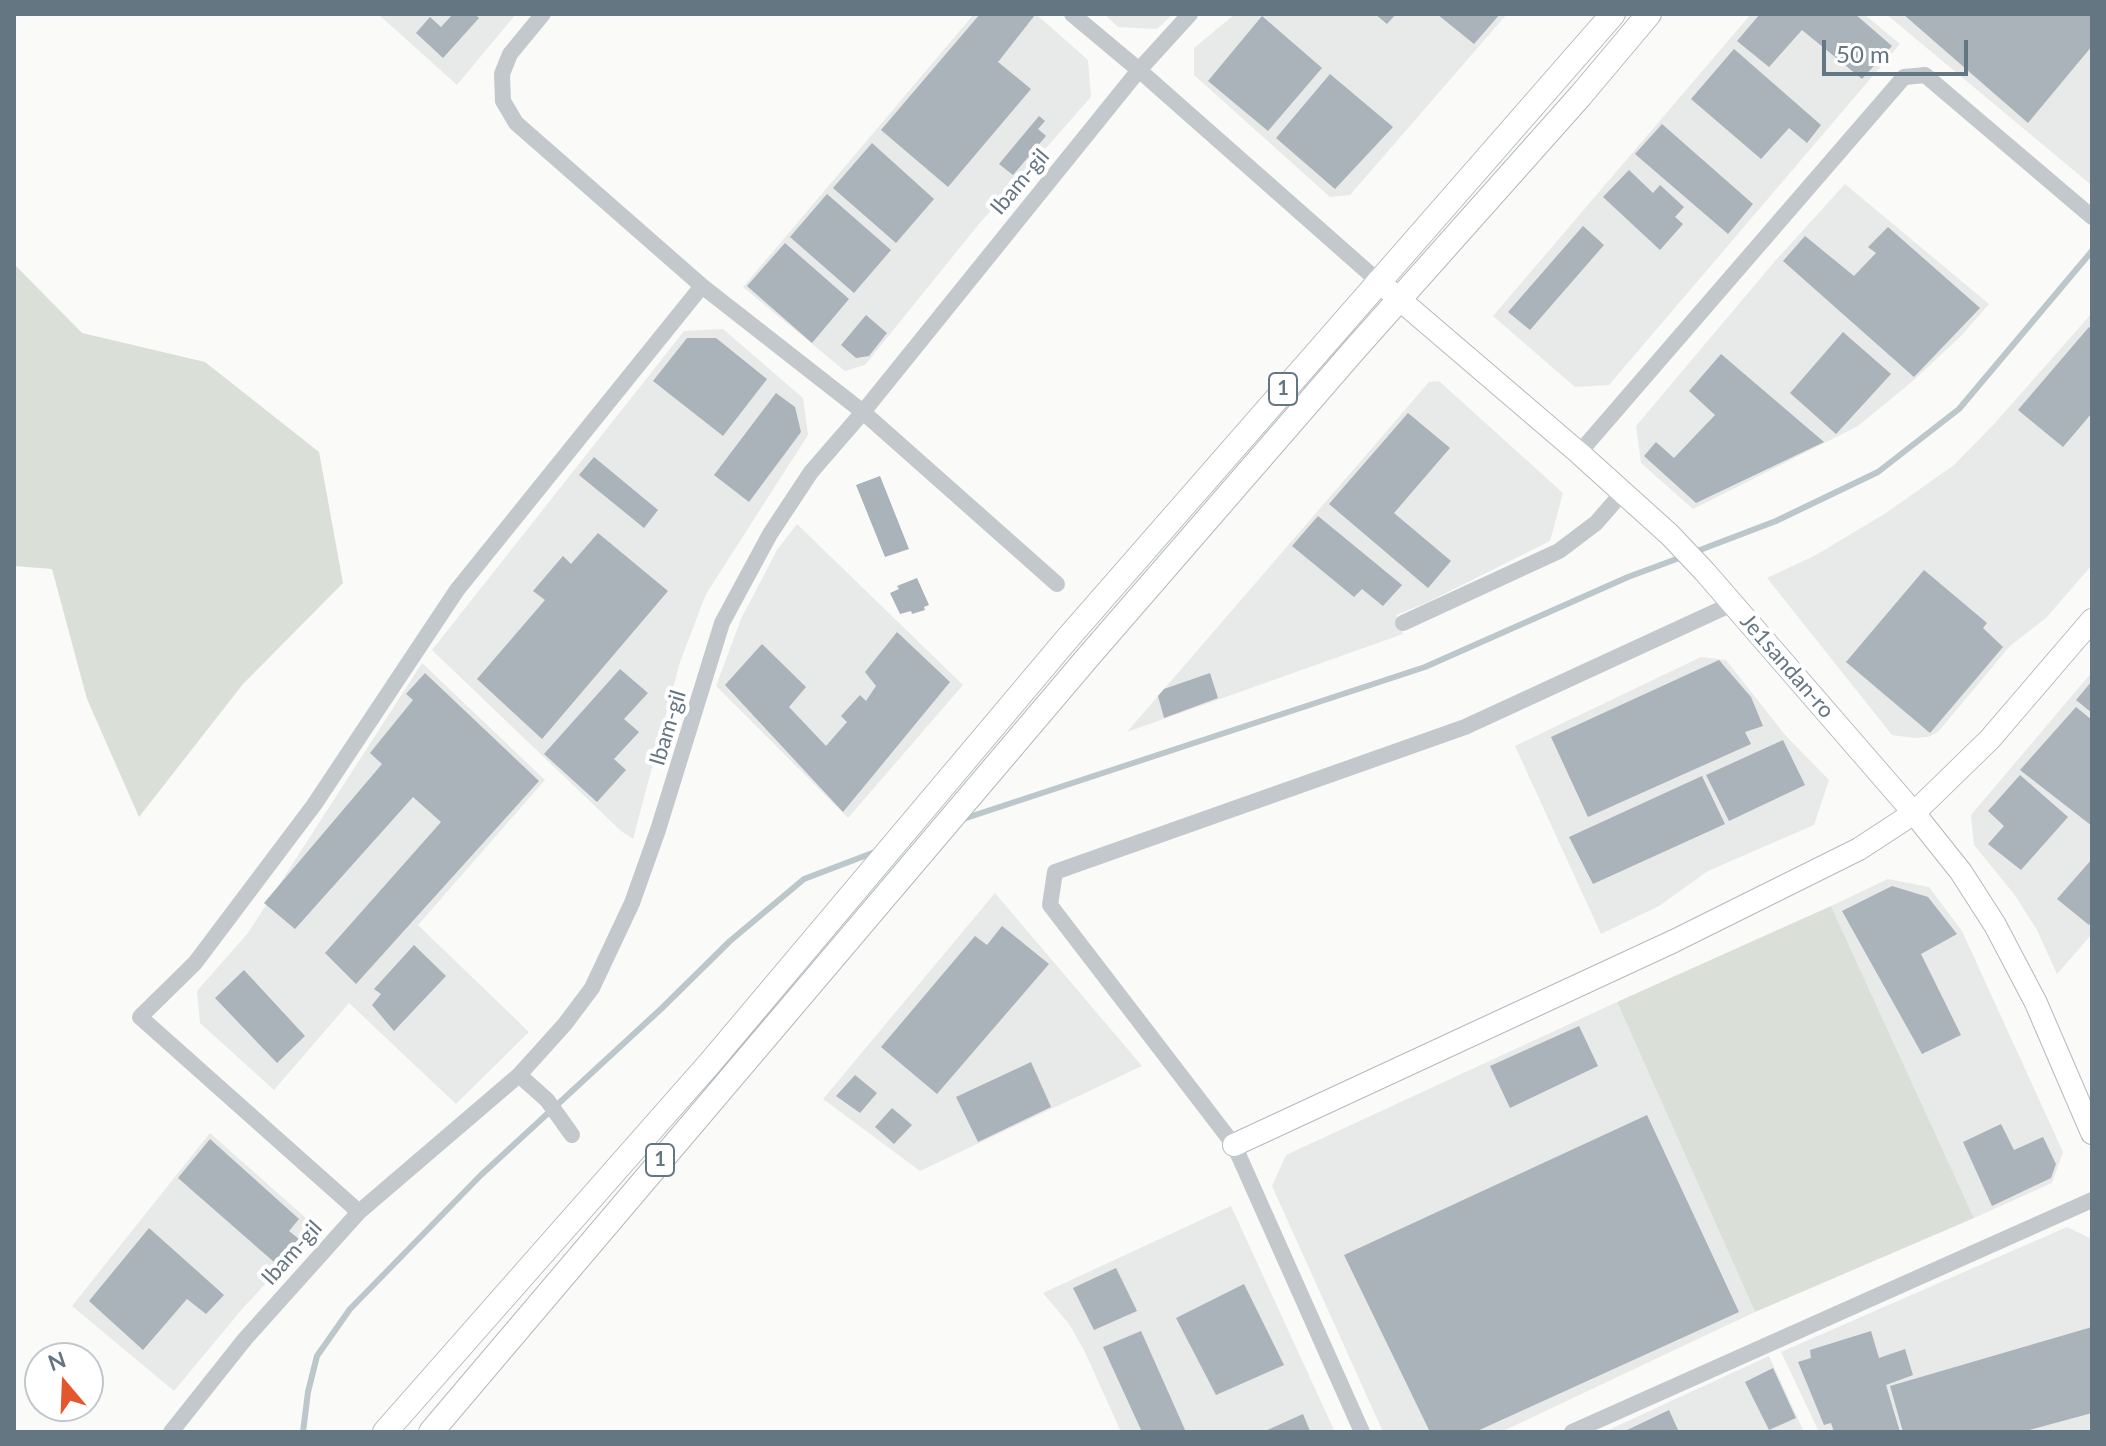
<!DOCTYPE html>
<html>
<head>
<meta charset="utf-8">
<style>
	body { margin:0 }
	#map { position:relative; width:2106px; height:1446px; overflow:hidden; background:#fafaf8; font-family:Lato,sans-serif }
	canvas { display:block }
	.frame { position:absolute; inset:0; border:16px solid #657683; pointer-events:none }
	.north { position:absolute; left:24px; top:1342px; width:80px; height:80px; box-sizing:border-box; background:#fff; border:2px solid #c1c8cd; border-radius:50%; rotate:341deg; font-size:22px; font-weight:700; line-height:32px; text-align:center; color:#657683 }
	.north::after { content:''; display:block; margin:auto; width:28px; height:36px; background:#e4572e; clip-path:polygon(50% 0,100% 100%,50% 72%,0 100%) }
	.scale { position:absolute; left:1822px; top:40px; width:146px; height:36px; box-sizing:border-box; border:4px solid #657683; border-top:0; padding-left:10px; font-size:24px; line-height:28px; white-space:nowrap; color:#657683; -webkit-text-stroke:6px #fff; paint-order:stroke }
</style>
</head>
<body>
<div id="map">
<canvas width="2106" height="1446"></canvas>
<div class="frame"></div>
<div class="north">N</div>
<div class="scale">50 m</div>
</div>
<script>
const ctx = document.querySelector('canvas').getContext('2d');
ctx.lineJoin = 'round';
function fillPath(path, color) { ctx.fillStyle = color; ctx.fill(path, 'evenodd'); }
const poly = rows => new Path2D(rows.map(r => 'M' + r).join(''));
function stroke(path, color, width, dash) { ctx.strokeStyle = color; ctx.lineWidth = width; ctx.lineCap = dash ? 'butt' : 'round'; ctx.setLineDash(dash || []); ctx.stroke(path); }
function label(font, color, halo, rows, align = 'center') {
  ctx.font = font + ' Lato,sans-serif'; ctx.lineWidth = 8; ctx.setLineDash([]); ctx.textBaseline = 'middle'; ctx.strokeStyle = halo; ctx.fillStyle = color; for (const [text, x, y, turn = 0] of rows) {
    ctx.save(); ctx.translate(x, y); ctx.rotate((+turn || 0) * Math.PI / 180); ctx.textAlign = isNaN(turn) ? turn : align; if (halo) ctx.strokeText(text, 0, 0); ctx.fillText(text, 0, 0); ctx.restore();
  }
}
fillPath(poly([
	[378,14,516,14,457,85],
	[974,14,1036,14,1088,60,1091,97,979,224,865,365,845,371,743,287],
	[1104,14,1173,14,1157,29,1118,27],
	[1235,14,1507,14,1350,195,1330,197,1194,75,1194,48],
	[1751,14,1864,14,1900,44,1609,385,1575,387,1493,316],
	[1886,14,2092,14,2092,181,2090,184],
	[1845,184,1989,304,1962,335,1914,380,1858,426,1693,509,1641,463,1636,426,1775,261],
	[2092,313,2092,565,2046,618,2010,646,1938,732,1928,737,1914,738,1892,735,1767,578,1816,555,1886,513,1954,465,1995,423],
	[723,329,803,398,808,435,706,594,680,662,633,839,621,831,432,650,684,331],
	[1439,381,1563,493,1550,541,1426,603,1396,615,1403,634,1127,732,1429,382],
	[797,524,963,685,848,818,716,686,741,619,777,550],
	[1701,657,1726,660,1786,736,1829,780,1814,825,1708,871,1659,906,1601,934,1515,746],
	[422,663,545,780,418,925,529,1032,456,1104,349,1003,274,1090,200,1023,197,991,248,933],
	[2092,672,2092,934,2057,974,2037,930,2014,894,1974,845,1971,815],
	[1888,879,1929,887,1962,931,2063,1152,2052,1183,1974,1218,1831,906],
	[995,893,1142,1066,920,1171,823,1099],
	[1617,1002,1755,1312,1501,1432,1383,1432,1272,1186,1286,1155],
	[210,1133,307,1219,305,1241,243,1308,174,1391,72,1306],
	[1231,1206,1335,1432,1121,1432,1084,1350,1069,1324,1043,1293],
	[2067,1227,2092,1239,2092,1432,1819,1432,1781,1352],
	[1769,1356,1804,1432,1604,1432]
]), '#e8e9e9');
fillPath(poly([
	[14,264,82,333,205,362,319,452,343,583,243,684,139,817,87,699,52,569,14,566],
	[1831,906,1974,1218,1755,1312,1617,1002]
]), '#dadfd7');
stroke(poly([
	[1692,553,1776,521,1878,472,1959,409,2092,251],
	[960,820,1425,667,1628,577,1682,557],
	[303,1432,308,1392,317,1356,350,1309,481,1175,662,1008,730,941,804,879,875,852]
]), '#bbc7cb', 6);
fillPath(poly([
	[453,14,475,14,479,18,443,58,416,33,430,17,441,27],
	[980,14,1035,15,998,62,1031,89,948,187,881,130],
	[1375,14,1396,14,1387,24],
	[1437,14,1500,14,1474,44],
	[1760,14,1855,14,1892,46,1862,79,1802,30,1769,67,1737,41],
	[1903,14,2092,14,2092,46,2028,123],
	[1262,16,1322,68,1268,131,1208,81],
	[1734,49,1821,125,1807,143,1789,128,1761,159,1691,99],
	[1330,74,1393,127,1335,189,1276,138],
	[1039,116,1045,121,1038,129,1046,136,1013,175,999,164],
	[1662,124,1753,204,1728,234,1635,154],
	[872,143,934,199,896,243,833,188],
	[1629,170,1653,193,1660,185,1684,207,1675,217,1683,224,1660,250,1603,197],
	[827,194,891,250,854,293,790,237],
	[1583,226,1604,245,1530,330,1508,312],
	[1888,227,1980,308,1914,377,1783,261,1805,236,1854,276,1876,253,1868,247],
	[785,243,849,299,812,343,747,286],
	[866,315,887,333,869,356,856,358,841,345],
	[2089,327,2092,329,2092,413,2063,447,2018,410],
	[1843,332,1891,374,1836,434,1790,393],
	[687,338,716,338,767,379,723,436,653,381],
	[1721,354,1824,442,1696,503,1644,456,1656,442,1674,458,1715,415,1689,391],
	[776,393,795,407,801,432,749,502,714,475],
	[1408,413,1450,448,1394,513,1451,561,1428,588,1329,504],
	[594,457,658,510,644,528,579,475],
	[880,476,909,549,885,557,856,485],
	[1318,516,1402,585,1383,606,1362,589,1354,597,1292,546],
	[598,533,668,591,542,739,477,679,545,600,533,591,563,556,571,564],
	[1924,570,1987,623,1983,628,2003,647,1930,733,1846,662],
	[917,578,929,605,924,607,925,610,912,614,911,611,900,614,890,593,899,589,897,586],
	[897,632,950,682,843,812,725,685,762,644,806,687,789,707,826,746,847,722,841,716,860,695,866,701,876,686,865,672],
	[1719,660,1751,697,1763,726,1745,732,1751,744,1588,817,1551,737],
	[620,669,648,693,624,719,639,732,614,759,626,770,597,802,544,754],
	[425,673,539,781,356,984,325,953,441,822,413,797,295,929,264,903,382,764,370,753,413,700,406,694],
	[1210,673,1218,698,1164,718,1158,696,1164,689],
	[2092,681,2092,713,2076,700],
	[2076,707,2092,720,2092,826,2020,770],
	[1783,740,1805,785,1729,821,1706,775],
	[2020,775,2068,817,2021,870,1988,844,2004,826,1988,811],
	[1702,776,1725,824,1593,884,1569,837],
	[2092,859,2092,921,2089,925,2057,899],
	[1892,886,1928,897,1957,934,1921,954,1961,1035,1922,1054,1842,911],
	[1002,926,1049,964,937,1094,881,1047,975,936,987,945],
	[414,945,446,976,394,1031,372,1005,381,994,374,989],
	[244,970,305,1036,277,1063,215,998],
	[1579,1026,1598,1066,1510,1108,1490,1066],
	[1031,1062,1051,1107,978,1142,956,1097],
	[855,1075,877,1093,860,1113,836,1096],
	[892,1108,912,1125,894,1144,875,1127],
	[1647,1115,1739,1312,1475,1432,1430,1432,1344,1255],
	[2001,1124,2014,1150,2043,1137,2056,1164,2051,1178,1992,1206,1963,1142],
	[210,1139,299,1219,289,1231,299,1239,298,1248,282,1269,178,1178],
	[149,1228,224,1295,206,1314,187,1299,143,1350,89,1301],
	[1116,1268,1137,1311,1094,1330,1073,1288],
	[1244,1284,1284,1365,1216,1395,1176,1318],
	[2092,1327,2092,1413,2022,1432,1903,1432,1890,1386],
	[1141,1331,1186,1432,1142,1432,1103,1347],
	[1871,1331,1879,1358,1905,1349,1913,1375,1886,1385,1900,1432,1834,1432,1831,1423,1824,1425,1798,1362,1811,1358,1810,1350],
	[1773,1368,1796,1418,1769,1430,1745,1382],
	[1669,1410,1679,1432,1623,1432],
	[1303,1414,1310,1431,1308,1432,1263,1432]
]), '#aab3b9');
const secondary = poly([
	[1378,281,1579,453,1670,535,1705,572,1914,813,1961,872,1995,925,2036,1003,2092,1133],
	[1234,1145,1674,941,1859,849,1914,813,1990,739,2092,620]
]);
const primary = poly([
	[385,1432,710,1063,1067,639,1613,14],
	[431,1432,1088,657,1355,349,1581,95,1649,14]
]);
stroke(secondary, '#b3babf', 24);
stroke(primary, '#b5babe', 26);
stroke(poly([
	[543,14,510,54,502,74,503,101,516,123,702,286,863,412,1057,584],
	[1072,14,1139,70,1378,281],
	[1579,453,1904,77,1925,75,2092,217],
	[1403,623,1559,551,1596,523,1623,492],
	[519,1075,547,1100,572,1135],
	[359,1212,140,1017,195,963,314,805,457,590,702,286],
	[171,1432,245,1339,359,1212,519,1075,565,1024,592,988,632,903,658,830,722,623,770,534,811,472,863,412,1139,70,1190,14],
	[1362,1432,1234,1145,1050,905,1055,872,1465,727,1732,604],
	[1572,1432,2092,1200]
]), '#c3c8cc', 16);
stroke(secondary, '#fff', 22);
stroke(primary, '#fff', 24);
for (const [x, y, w] of [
	[1283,389,28],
	[660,1160,28]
]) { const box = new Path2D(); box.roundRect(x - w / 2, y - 16, w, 32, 6); ctx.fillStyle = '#fff'; ctx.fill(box); stroke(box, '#657683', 2); }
label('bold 20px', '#657683', null, [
	["1",1283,389],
	["1",660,1160]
]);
label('22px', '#657683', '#fff', [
	["Ibam-gil",1020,182,-50],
	["Je1sandan-ro",1787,666,49],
	["Ibam-gil",668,728,-73],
	["Ibam-gil",292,1253,-48]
]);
</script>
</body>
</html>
